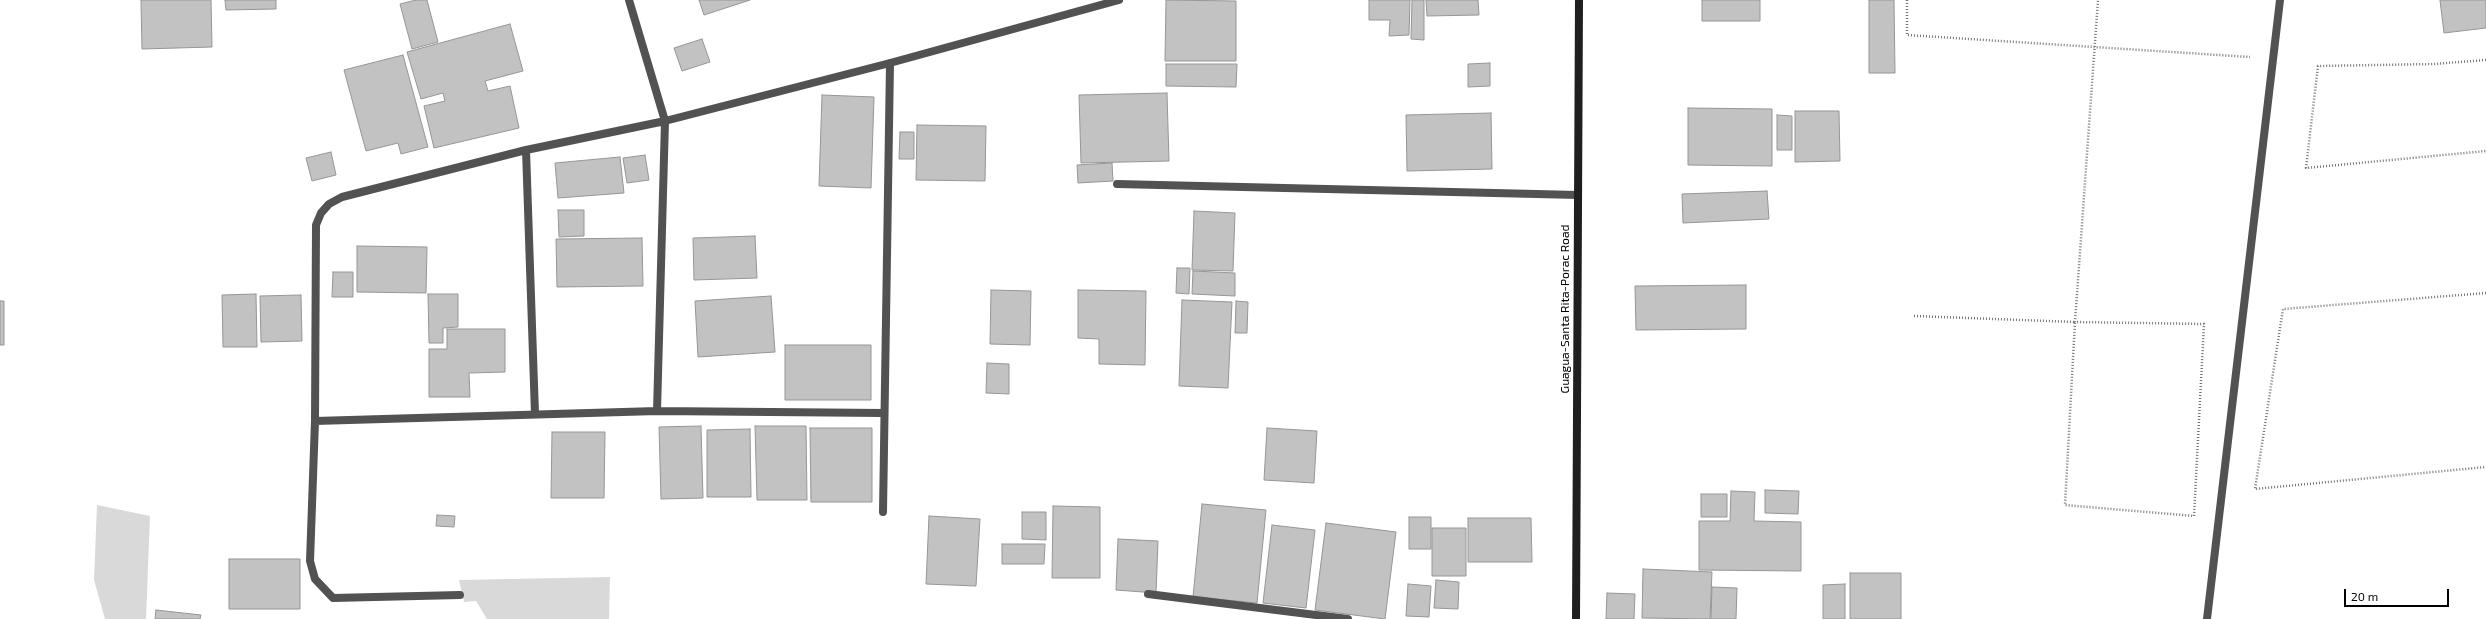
<!DOCTYPE html>
<html>
<head>
<meta charset="utf-8">
<style>
	body { margin:0 }
	#map { position:relative; width:2486px; height:619px; overflow:hidden; background:#fff; font-family:"Exo 2",sans-serif }
	canvas { display:block }
	.scale { position:absolute; left:2344px; top:589px; width:105px; height:18px; box-sizing:border-box; border:2px solid #000; border-top:0; padding-left:5px; font-size:12px; line-height:14px; white-space:nowrap; color:#000; -webkit-text-stroke:3px #fff; paint-order:stroke }
</style>
</head>
<body>
<div id="map">
<canvas width="2486" height="619"></canvas>
<div class="scale">20 m</div>
</div>
<script>
const ctx = document.querySelector('canvas').getContext('2d');
ctx.lineJoin = 'round';
function fillPath(path, color) { ctx.fillStyle = color; ctx.fill(path, 'evenodd'); }
const poly = rows => new Path2D(rows.map(r => 'M' + r).join(''));
function stroke(path, color, width, dash) { ctx.strokeStyle = color; ctx.lineWidth = width; ctx.lineCap = dash ? 'butt' : 'round'; ctx.setLineDash(dash || []); ctx.stroke(path); }
function label(font, color, halo, rows, align = 'center') {
  ctx.font = font + ' "Exo 2",sans-serif'; ctx.lineWidth = 3.5; ctx.setLineDash([]); ctx.textBaseline = 'middle'; ctx.strokeStyle = halo; ctx.fillStyle = color; for (const [text, x, y, turn = 0] of rows) {
    ctx.save(); ctx.translate(x, y); ctx.rotate((+turn || 0) * Math.PI / 180); ctx.textAlign = isNaN(turn) ? turn : align; if (halo) ctx.strokeText(text, 0, 0); ctx.fillText(text, 0, 0); ctx.restore();
  }
}
fillPath(poly([
	[97,505,150,516,146,619,105,619,94,580],
	[610,577,609,619,487,619,476,601,464,602,459,580]
]), '#d9d9d9');
const building = poly([
	[141,0,211,0,212,47,142,49,141,0],
	[225,0,276,0,276,9,226,10,225,0],
	[416,0,427,0,438,42,412,49,400,4,416,0],
	[699,0,750,0,704,15,699,0],
	[1166,0,1236,1,1236,61,1165,61,1166,0],
	[1369,0,1410,0,1409,35,1389,36,1390,20,1369,20,1369,0],
	[1412,0,1424,0,1424,40,1411,39,1412,0],
	[1426,0,1478,0,1479,15,1427,16,1426,0],
	[1702,0,1760,0,1760,21,1702,21,1702,0],
	[1869,0,1894,0,1895,73,1869,73,1869,0],
	[2440,0,2486,0,2486,28,2444,33,2440,0],
	[510,24,523,71,485,81,488,91,510,86,519,128,434,148,424,106,445,101,443,93,421,99,407,52,510,24],
	[702,39,710,62,682,71,674,48,702,39],
	[403,55,428,147,401,154,398,143,366,151,344,70,403,55],
	[1490,63,1490,86,1468,87,1468,64,1490,63],
	[1166,64,1237,64,1236,87,1166,86,1166,64],
	[1167,93,1169,161,1081,163,1079,95,1167,93],
	[822,95,874,97,871,188,819,186,822,95],
	[1688,108,1772,109,1772,166,1688,165,1688,108],
	[1795,111,1839,111,1840,161,1795,162,1795,111],
	[1491,113,1492,169,1407,171,1406,115,1491,113],
	[1777,115,1792,116,1792,150,1777,150,1777,115],
	[917,125,986,126,985,181,916,180,917,125],
	[900,132,914,132,914,159,899,159,900,132],
	[331,152,336,175,312,181,306,158,331,152],
	[645,155,649,180,627,183,623,158,645,155],
	[620,157,624,193,558,198,555,163,620,157],
	[1112,163,1113,181,1078,183,1077,165,1112,163],
	[1767,191,1769,219,1683,223,1682,194,1767,191],
	[558,210,584,210,584,236,559,237,558,210],
	[1194,211,1235,213,1233,271,1192,270,1194,211],
	[755,236,757,278,694,280,693,238,755,236],
	[642,238,643,286,557,287,556,239,642,238],
	[357,246,427,247,426,293,357,292,357,246],
	[1177,268,1190,268,1189,294,1176,293,1177,268],
	[1193,271,1235,273,1235,296,1192,294,1193,271],
	[333,272,353,272,353,297,332,297,333,272],
	[1746,285,1746,329,1636,330,1635,286,1746,285],
	[991,290,1031,291,1030,345,990,344,991,290],
	[1078,290,1146,291,1145,365,1099,364,1099,339,1078,338,1078,290],
	[256,294,257,347,223,347,222,295,256,294],
	[428,294,458,294,458,327,443,328,443,343,429,343,428,294],
	[301,295,302,341,261,342,260,296,301,295],
	[771,296,775,352,698,357,695,301,771,296],
	[1182,300,1232,302,1228,388,1179,386,1182,300],
	[0,301,4,301,4,345,0,345,0,301],
	[1236,301,1248,302,1247,333,1235,333,1236,301],
	[447,329,505,329,505,372,469,373,470,397,429,397,429,349,447,349,447,329],
	[785,345,871,345,871,400,785,400,785,345],
	[987,363,1009,364,1009,394,986,393,987,363],
	[701,426,703,498,661,499,659,427,701,426],
	[755,426,806,426,807,500,757,500,755,426],
	[810,428,872,428,872,502,811,502,810,428],
	[1267,428,1317,431,1314,483,1264,480,1267,428],
	[750,429,751,497,707,497,707,430,750,429],
	[552,432,605,432,604,498,551,498,552,432],
	[1765,490,1799,491,1798,514,1765,513,1765,490],
	[1731,491,1755,492,1754,521,1801,522,1801,571,1699,570,1699,521,1730,521,1731,491],
	[1701,494,1727,494,1727,517,1701,517,1701,494],
	[1202,504,1266,510,1257,603,1193,597,1202,504],
	[1053,506,1100,507,1100,578,1052,578,1053,506],
	[1022,512,1046,512,1046,540,1022,539,1022,512],
	[437,515,455,516,454,527,436,526,437,515],
	[929,516,980,519,976,586,926,584,929,516],
	[1409,517,1431,517,1431,549,1409,549,1409,517],
	[1468,518,1531,518,1532,562,1468,562,1468,518],
	[1326,523,1396,532,1385,619,1315,610,1326,523],
	[1272,525,1315,530,1306,608,1263,603,1272,525],
	[1432,528,1466,528,1466,576,1432,576,1432,528],
	[1118,539,1158,541,1156,593,1116,590,1118,539],
	[1002,544,1045,544,1044,564,1002,564,1002,544],
	[229,559,300,559,300,609,229,609,229,559],
	[1643,569,1712,572,1710,619,1642,618,1643,569],
	[1850,573,1901,573,1901,619,1850,619,1850,573],
	[1436,580,1459,582,1458,609,1434,608,1436,580],
	[1408,584,1431,586,1429,617,1406,616,1408,584],
	[1845,584,1845,619,1823,619,1823,585,1845,584],
	[1712,587,1737,588,1736,619,1711,619,1712,587],
	[1607,593,1635,594,1634,619,1606,619,1607,593],
	[156,610,201,615,200,619,155,619,156,610]
]);
fillPath(building, '#c2c2c2');
stroke(building, '#969696', 1);
stroke(poly([
	[1907,0,1907,35,2250,57],
	[2486,60,2434,64,2318,66,2306,168,2486,151],
	[2486,293,2283,309,2255,489,2486,467],
	[1914,316,2075,322,2065,505,2194,516,2204,324,2075,322,2098,0]
]), '#747474', 2.5, [1, 2]);
stroke(poly([
	[629,0,665,121,657,411],
	[526,150,535,414],
	[1117,184,1578,195],
	[315,421,657,411,883,413],
	[883,512,890,63],
	[1148,594,1348,619],
	[460,595,333,598,315,579,310,561,315,421,316,225,321,213,329,204,342,197,526,150,665,121,890,63,1119,0],
	[2207,619,2280,0]
]), '#525252', 8);
stroke(poly([
	[1576,619,1579,0]
]), '#1f1f1f', 8);
label('12px', '#000', '#fff', [
	["Guagua-Santa Rita-Porac Road",1565,309,-90]
]);
</script>
</body>
</html>
